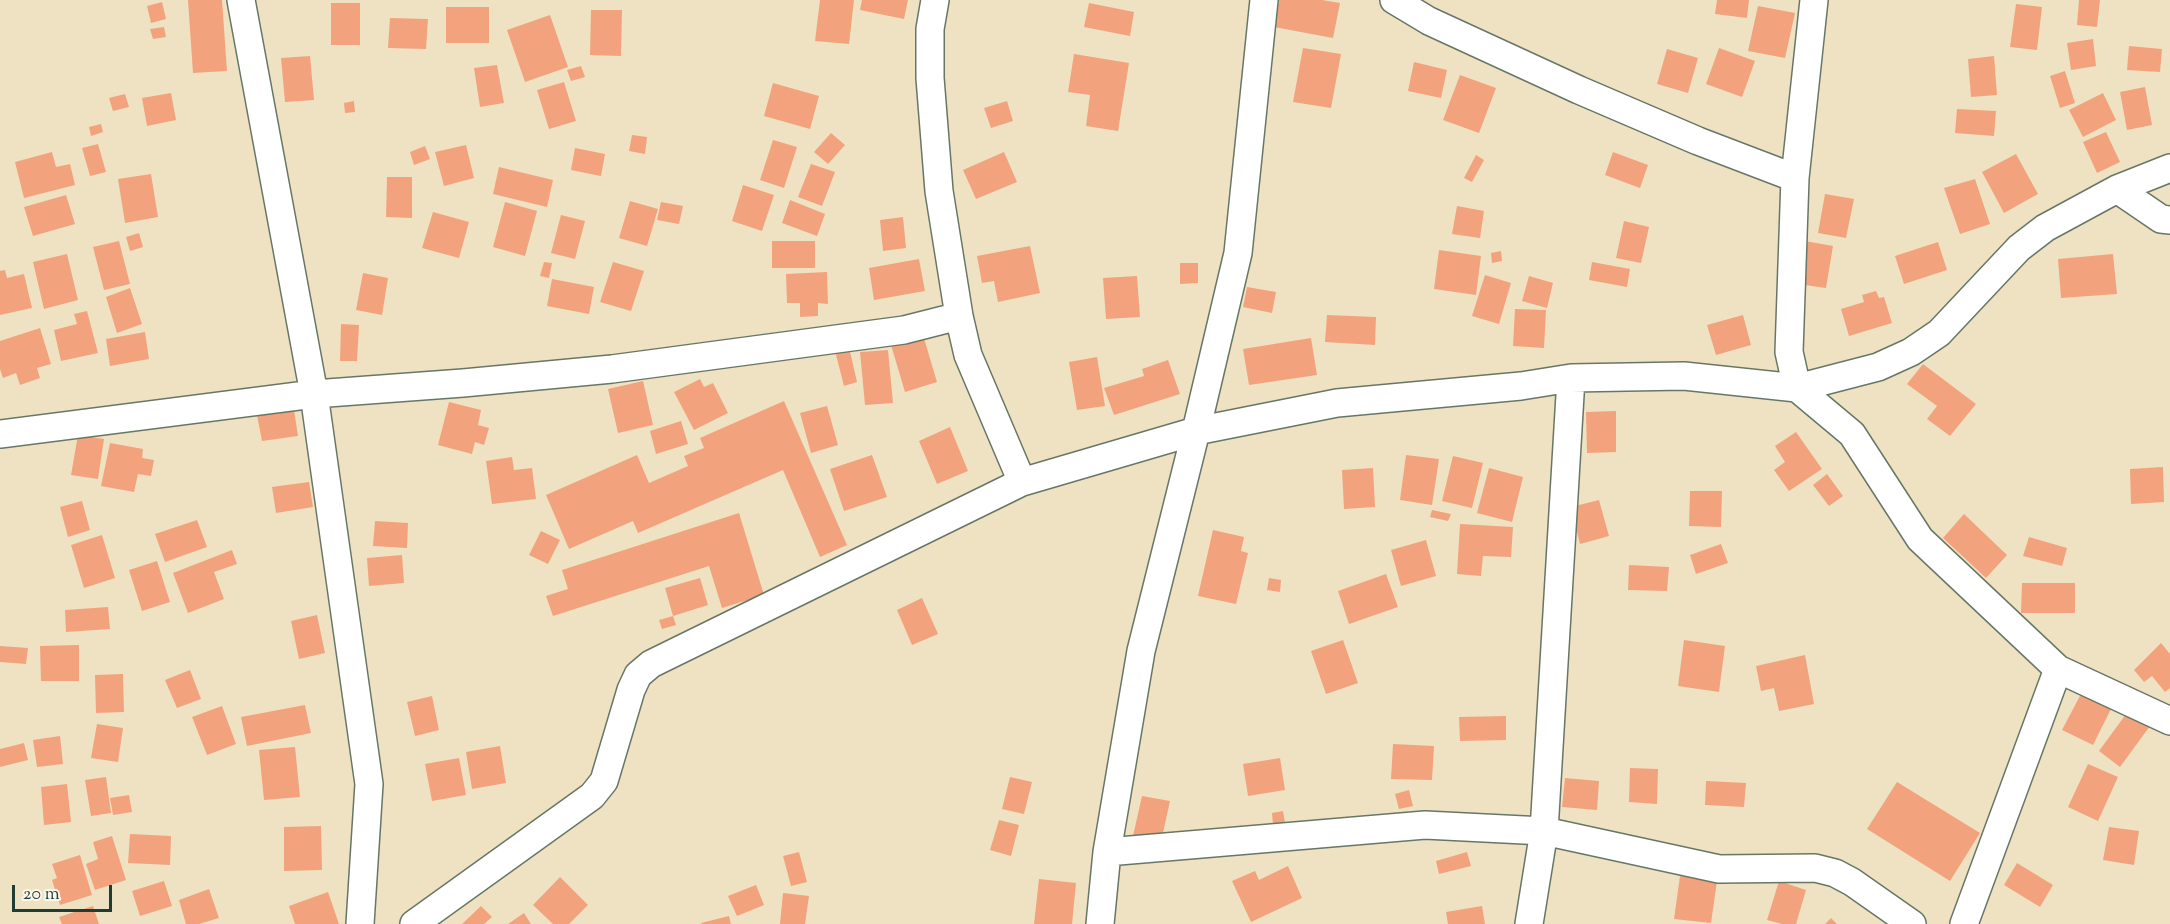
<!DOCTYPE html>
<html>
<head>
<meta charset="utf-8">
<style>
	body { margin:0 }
	#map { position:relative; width:2170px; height:924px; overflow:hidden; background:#eee2c3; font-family:"Sorts Mill Goudy",serif }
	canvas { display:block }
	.scale { position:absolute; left:12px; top:885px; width:100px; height:27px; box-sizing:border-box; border:3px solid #1f3d34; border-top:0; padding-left:8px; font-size:18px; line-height:21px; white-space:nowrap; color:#1f3d34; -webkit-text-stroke:4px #fbf7ec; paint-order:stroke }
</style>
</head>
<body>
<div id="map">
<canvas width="2170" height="924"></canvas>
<div class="scale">20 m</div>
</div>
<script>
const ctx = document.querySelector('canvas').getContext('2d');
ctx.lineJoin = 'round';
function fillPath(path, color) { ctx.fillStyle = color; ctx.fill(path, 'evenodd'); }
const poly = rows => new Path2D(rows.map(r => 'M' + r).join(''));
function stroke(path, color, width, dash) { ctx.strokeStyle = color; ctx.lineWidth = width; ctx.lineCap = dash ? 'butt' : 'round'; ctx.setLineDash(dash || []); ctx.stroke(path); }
fillPath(poly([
	[188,0,222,0,227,71,193,73],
	[820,0,854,0,849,44,815,41],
	[862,0,908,0,904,19,860,10],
	[1279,0,1322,0,1340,3,1333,38,1274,27],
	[1717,0,1749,0,1747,18,1715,14],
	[2079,0,2100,0,2097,27,2077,25],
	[162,2,166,19,151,23,147,6],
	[331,3,360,3,360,45,331,45],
	[1089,3,1134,12,1130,36,1084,27],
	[2016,4,2042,7,2037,50,2010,47],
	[1758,6,1795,13,1785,58,1748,51],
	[446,7,489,7,489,43,446,43],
	[591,10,622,10,621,56,590,55],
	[550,15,568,67,525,82,507,30],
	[390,18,428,19,426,49,388,48],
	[164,27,166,37,153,39,150,29],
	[2093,39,2096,66,2071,70,2067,43],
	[2129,46,2162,49,2160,72,2127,70],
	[1303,48,1341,54,1331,108,1293,102],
	[1719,48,1755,61,1742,97,1706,84],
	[1667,49,1698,58,1688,93,1657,84],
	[1074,54,1129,63,1118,131,1086,126,1090,95,1068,92],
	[310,56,314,100,285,102,281,58],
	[1994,56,1997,95,1971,97,1968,59],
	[1414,62,1447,70,1441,98,1408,91],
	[497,65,504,103,480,107,474,68],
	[581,66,585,77,571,81,567,70],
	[2065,71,2075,103,2060,108,2050,76],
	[1460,75,1496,88,1479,133,1443,120],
	[564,82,576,121,549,129,537,90],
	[773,83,819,96,810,129,764,116],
	[2145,87,2152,125,2127,130,2120,92],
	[171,93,176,120,147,126,142,98],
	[2103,93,2116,120,2083,137,2069,110],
	[125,94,129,107,113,111,109,98],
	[354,101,355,112,345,113,344,103],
	[1007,101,1013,121,991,128,984,108],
	[1957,109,1996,111,1994,136,1955,133],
	[101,124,103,132,91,136,89,127],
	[2106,132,2120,162,2097,173,2083,142],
	[831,133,845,145,828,164,814,152],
	[632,135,647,137,645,154,629,151],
	[773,140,797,147,784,188,760,180],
	[98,144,106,172,90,176,82,148],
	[466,145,474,178,444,186,435,152],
	[425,146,430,159,414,165,410,152],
	[575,148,605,154,601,176,571,170],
	[52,152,56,167,70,164,75,185,24,198,15,162],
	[1004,152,1017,182,976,199,963,170],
	[1613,152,1648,165,1640,188,1605,175],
	[2016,154,2038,194,2004,213,1982,172],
	[1476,155,1484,160,1472,182,1464,178],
	[811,164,835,172,822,206,798,197],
	[499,167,553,180,547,207,493,194],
	[151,174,158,217,125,223,118,179],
	[387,177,412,177,412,218,386,217],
	[1975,179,1990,224,1960,234,1944,188],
	[743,185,774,195,762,231,732,221],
	[1825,194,1854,199,1846,238,1818,233],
	[66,195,75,224,33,236,24,207],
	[790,200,825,214,817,236,782,223],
	[630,201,658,209,647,246,619,238],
	[505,202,537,211,525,256,493,247],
	[661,202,683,206,679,224,657,220],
	[1457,206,1484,211,1480,238,1452,234],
	[433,212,469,222,459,258,422,248],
	[561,215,585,221,575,259,551,253],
	[903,217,906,248,883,251,880,220],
	[1624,221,1649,227,1641,263,1616,258],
	[139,233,143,247,130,251,126,237],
	[119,241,130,284,104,290,93,247],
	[772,241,815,241,815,268,772,268],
	[1805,241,1833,246,1826,288,1798,284],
	[1938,242,1947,270,1904,284,1895,256],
	[1030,246,1040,293,998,302,994,281,982,283,977,256],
	[1439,250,1481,256,1476,295,1434,289],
	[1501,251,1502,261,1492,263,1491,253],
	[67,254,78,300,44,309,33,262],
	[2113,254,2117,294,2061,298,2058,259],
	[919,259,925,291,874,300,869,268],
	[544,262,552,263,549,278,540,276],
	[613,262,644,271,631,311,600,302],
	[1592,262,1630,269,1627,287,1589,280],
	[1180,263,1198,263,1198,283,1180,284],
	[5,270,7,278,24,274,32,308,0,315,0,271],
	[827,272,828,304,818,303,818,316,800,317,800,303,787,303,786,274],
	[363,273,388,278,382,315,356,310],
	[1485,275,1511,283,1499,324,1472,316],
	[1137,276,1140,317,1106,319,1103,278],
	[1529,276,1553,283,1547,308,1522,301],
	[552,279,594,287,589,314,547,306],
	[1247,287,1276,292,1272,313,1243,307],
	[130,288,142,324,117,333,106,297],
	[1876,291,1879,298,1884,297,1892,323,1849,336,1841,309,1864,302,1862,295],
	[1515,309,1546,310,1544,348,1513,346],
	[87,311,98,353,61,361,54,330,77,324,74,314],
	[1327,315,1376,317,1375,345,1325,342],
	[1743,315,1751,345,1716,355,1707,325],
	[341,324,359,325,357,361,340,361],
	[40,328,51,364,37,368,40,378,20,385,16,373,3,378,0,369,0,341],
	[145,332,149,359,110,366,106,339],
	[923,335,937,382,905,392,891,345],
	[1311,338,1317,375,1249,385,1243,349],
	[849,347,857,382,844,386,835,351],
	[888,350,893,403,865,405,860,352],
	[1097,357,1105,406,1077,410,1069,362],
	[1168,360,1180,394,1114,415,1104,388,1144,376,1142,369],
	[1923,364,1976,404,1950,436,1927,419,1937,406,1907,384],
	[700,379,704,387,713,383,728,413,694,430,674,392],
	[643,381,653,425,618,433,608,389],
	[784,401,847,545,820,557,783,470,638,533,633,521,569,549,546,495,637,455,649,483,688,466,684,456,704,448,700,438],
	[449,402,481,410,478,425,489,428,484,445,475,442,472,454,438,445],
	[827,406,838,445,811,453,800,413],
	[294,410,298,436,262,441,257,415],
	[1616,411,1616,452,1587,453,1586,412],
	[681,421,688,444,656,454,650,431],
	[950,427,968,471,937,484,919,441],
	[1796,432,1822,469,1789,491,1774,470,1785,462,1775,446],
	[78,435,104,439,98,479,71,475],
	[110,443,143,449,142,458,154,460,151,476,138,474,134,492,101,486],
	[872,455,887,497,844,511,830,469],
	[1406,455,1439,459,1432,505,1400,500],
	[1453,456,1483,463,1472,508,1442,501],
	[512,457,514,470,532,468,536,499,492,504,486,461],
	[2163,467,2164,502,2131,504,2130,469],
	[1373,468,1375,507,1344,509,1342,470],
	[1489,468,1523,477,1512,522,1477,513],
	[1827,474,1843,496,1829,506,1813,485],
	[309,482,313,507,276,513,272,487],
	[1690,491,1722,491,1721,527,1689,526],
	[1599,500,1609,536,1580,544,1571,507],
	[82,501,90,530,68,537,60,507],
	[1432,510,1451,514,1448,521,1430,517],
	[739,513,764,595,722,608,709,566,553,616,546,596,568,589,562,570],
	[1964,514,2007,555,1986,578,1943,538],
	[197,520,207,547,165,562,155,534],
	[375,521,408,523,407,548,373,546],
	[1460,524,1513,527,1511,557,1483,556,1481,576,1457,574],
	[1213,530,1244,537,1241,551,1248,553,1236,604,1198,596],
	[541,531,560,540,548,564,529,555],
	[102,535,115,578,84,588,71,545],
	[2029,537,2067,548,2062,566,2023,556],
	[1426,540,1436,576,1401,586,1391,550],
	[1721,544,1728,563,1696,574,1690,555],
	[232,550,237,564,214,572,224,599,188,613,173,573],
	[402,555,404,583,369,586,367,558],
	[157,561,170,602,142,611,129,570],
	[1629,565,1669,567,1667,591,1628,590],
	[1386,574,1398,607,1349,624,1338,591],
	[700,578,708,605,673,616,665,588],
	[1269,578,1281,580,1280,592,1267,590],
	[2022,583,2075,583,2075,613,2021,613],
	[922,598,938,634,912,645,897,610],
	[108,607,110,629,66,632,65,610],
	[317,615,325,653,299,659,291,621],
	[673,616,676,625,662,629,659,620],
	[1343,640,1358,683,1326,694,1311,651],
	[1684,640,1725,646,1719,692,1678,686],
	[2161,643,2170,654,2170,688,2165,692,2152,676,2144,682,2134,670],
	[79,645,79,681,41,681,40,646],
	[0,646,28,648,26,664,0,662],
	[1805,655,1814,704,1779,711,1774,688,1761,691,1756,666],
	[190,670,201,699,177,708,165,680],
	[123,674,124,712,96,713,95,675],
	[2083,690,2113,705,2093,745,2062,730],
	[432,696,439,730,415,736,407,702],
	[305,705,311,733,247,746,241,717],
	[222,706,236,744,207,755,192,717],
	[2129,710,2150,726,2120,767,2099,751],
	[1506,716,1506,740,1460,741,1459,717],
	[97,724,123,728,118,762,91,758],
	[60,736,63,764,37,767,33,740],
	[24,743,28,760,0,767,0,749],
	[1393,744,1434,746,1432,780,1391,779],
	[500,746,506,783,472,789,466,752],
	[295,747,300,797,264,800,259,750],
	[459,758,466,795,432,801,425,764],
	[1280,758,1285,790,1248,796,1243,764],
	[2088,764,2118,777,2098,821,2068,807],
	[1630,768,1658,769,1657,804,1629,802],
	[106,777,111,813,91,816,85,780],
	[1010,777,1032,782,1024,814,1002,809],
	[1565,778,1599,781,1597,810,1562,807],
	[1706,781,1746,783,1744,807,1705,805],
	[1897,782,1980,833,1950,881,1867,829],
	[67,784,71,822,44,825,41,787],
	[1409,790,1413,806,1399,809,1395,794],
	[129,795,132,812,113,815,110,798],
	[1142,796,1170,801,1161,842,1133,836],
	[1283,811,1285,823,1273,824,1272,813],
	[999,820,1019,825,1011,856,990,850],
	[321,826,322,870,284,871,284,827],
	[2109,827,2139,831,2134,865,2103,860],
	[130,834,171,836,170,865,128,863],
	[112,836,126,880,95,890,86,864,98,859,93,842],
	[799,852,807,882,791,886,783,856],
	[1467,852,1471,866,1439,874,1436,861],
	[80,855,92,895,60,905,52,880,57,878,52,864],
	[2017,863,2053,885,2040,907,2004,885],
	[1288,866,1302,898,1251,922,1232,881,1255,871,1259,880],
	[1680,876,1717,881,1711,923,1674,919],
	[560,877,588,905,569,924,553,924,533,905],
	[1039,879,1076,883,1072,924,1034,924],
	[164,881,172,906,140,916,132,891],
	[1779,881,1806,890,1796,924,1782,924,1767,920],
	[756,885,764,905,737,916,728,896],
	[209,889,219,918,199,924,186,924,179,900],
	[328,892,339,924,295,924,289,906],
	[783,893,809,896,805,924,780,924],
	[93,906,99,924,62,924,59,917],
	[481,906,492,917,484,924,462,924],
	[1482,906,1485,924,1448,924,1446,912],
	[524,913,531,924,508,924],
	[729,916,731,924,702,924,701,923],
	[1831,918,1837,924,1825,924]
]), '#f2a37d');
const minor = poly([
	[241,0,314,394,369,784,360,924],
	[935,0,930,29,930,78,939,191,959,316],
	[1394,0,1429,21,1579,90,1698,141,1795,178],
	[1814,0,1795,178,1789,352,1797,388,1852,434,1920,539,2058,669,2170,721],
	[2117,189,2161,219,2170,220],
	[0,434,314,394,463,383,612,369,904,330,959,316,968,355,1022,482],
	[1107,852,1425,825,1544,831,1719,869,1815,868,1835,873,1852,882,1912,924],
	[414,924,592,796,604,781,631,690,638,675,651,664,1022,482,1196,431,1337,403,1521,386,1571,378,1684,376,1797,388,1878,367,1911,352,1939,333,2019,248,2045,228,2117,189,2170,168],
	[1100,924,1107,852,1141,651,1196,431,1238,253,1264,0],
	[1529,924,1544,831,1571,378],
	[1964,924,2058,669]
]);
stroke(minor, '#677766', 30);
stroke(minor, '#fff', 27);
</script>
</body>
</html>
